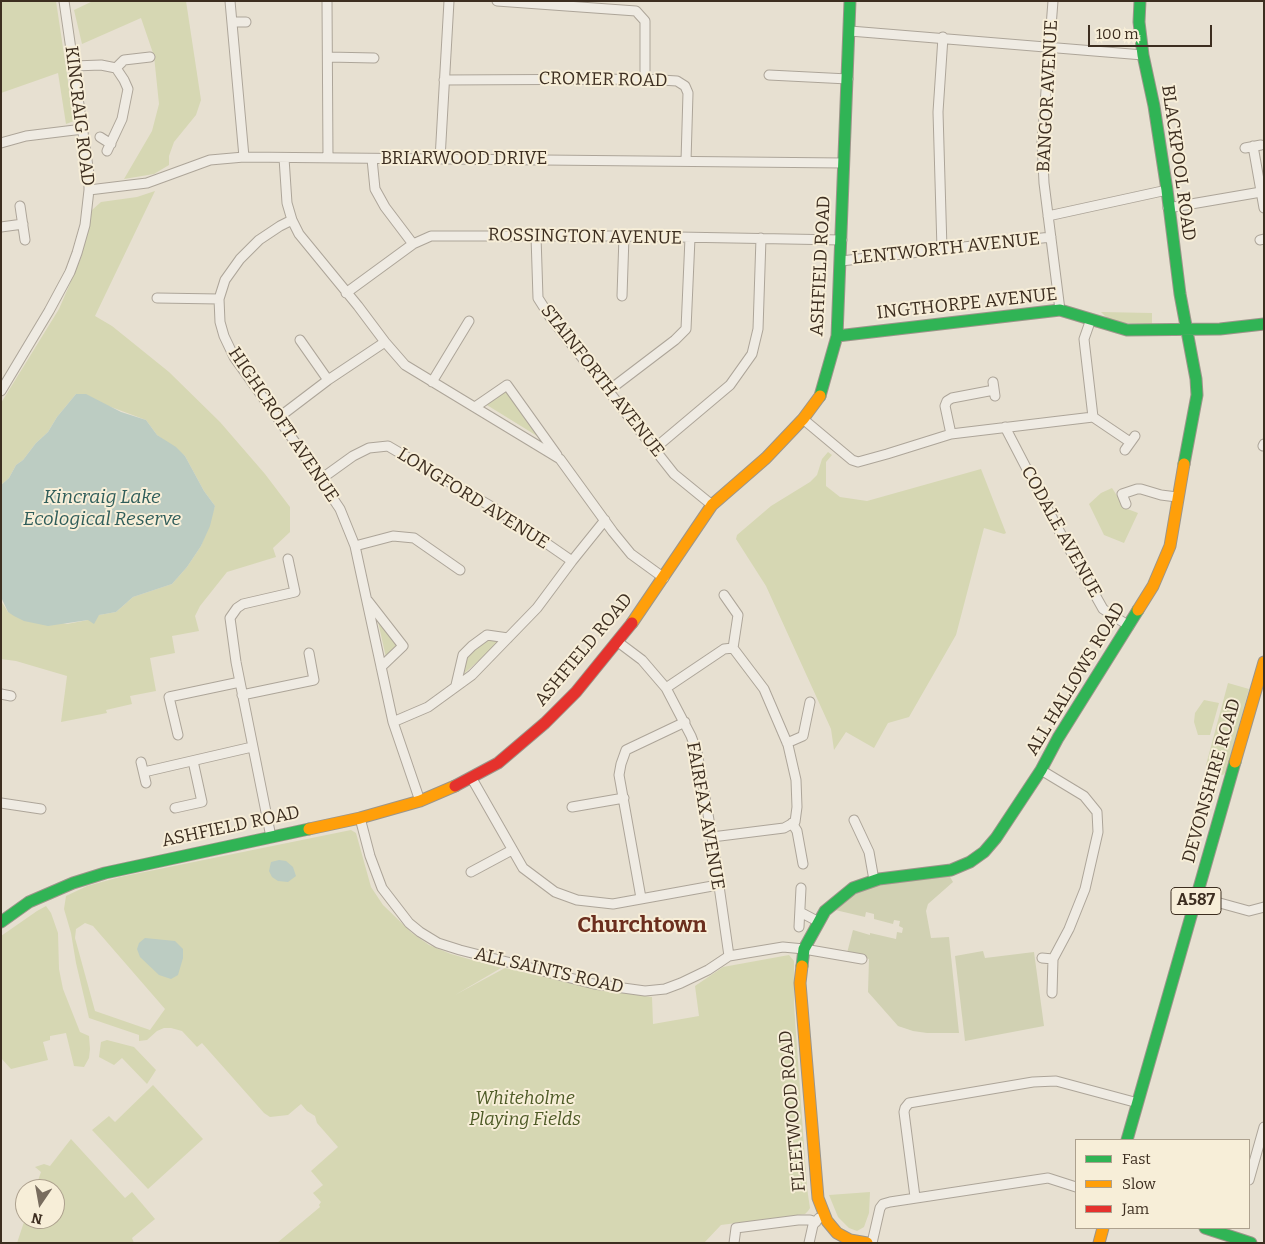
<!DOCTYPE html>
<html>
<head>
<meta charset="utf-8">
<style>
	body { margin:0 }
	#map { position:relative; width:1265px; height:1244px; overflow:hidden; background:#e7e0d1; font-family:Bitter,serif }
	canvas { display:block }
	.frame { position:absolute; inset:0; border:2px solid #3d2e20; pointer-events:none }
	.legend { position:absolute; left:1075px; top:1139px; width:175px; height:90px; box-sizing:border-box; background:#f7eed8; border:1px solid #ada18e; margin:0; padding:6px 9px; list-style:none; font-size:15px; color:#3d2e20 }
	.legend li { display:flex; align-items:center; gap:10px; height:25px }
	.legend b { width:25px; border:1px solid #ada18e }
	.north { position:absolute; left:15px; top:1179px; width:50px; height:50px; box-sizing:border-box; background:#f7eed8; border:1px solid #ada18e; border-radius:50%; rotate:192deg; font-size:14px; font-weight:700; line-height:20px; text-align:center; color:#3d2e20 }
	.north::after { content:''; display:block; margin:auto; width:18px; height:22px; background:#786c5e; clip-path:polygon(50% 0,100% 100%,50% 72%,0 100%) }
	.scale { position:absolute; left:1088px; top:25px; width:124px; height:22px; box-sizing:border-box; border:2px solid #3d2e20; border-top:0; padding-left:6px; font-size:15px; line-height:18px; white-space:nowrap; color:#3d2e20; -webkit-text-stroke:4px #f7eed8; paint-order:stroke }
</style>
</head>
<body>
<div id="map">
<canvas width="1265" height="1244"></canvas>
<div class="frame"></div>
<ul class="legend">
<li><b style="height:6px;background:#30b455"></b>Fast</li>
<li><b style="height:6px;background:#ff9f0a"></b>Slow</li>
<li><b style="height:6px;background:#e5322d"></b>Jam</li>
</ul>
<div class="north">N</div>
<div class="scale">100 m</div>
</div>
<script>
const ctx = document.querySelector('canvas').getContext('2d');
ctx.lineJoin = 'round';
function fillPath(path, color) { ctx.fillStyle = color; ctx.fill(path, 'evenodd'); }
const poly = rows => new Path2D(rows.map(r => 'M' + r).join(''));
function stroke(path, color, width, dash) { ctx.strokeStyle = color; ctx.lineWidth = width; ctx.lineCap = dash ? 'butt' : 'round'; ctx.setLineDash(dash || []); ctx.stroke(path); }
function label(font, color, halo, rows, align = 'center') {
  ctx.font = font + ' Bitter,serif'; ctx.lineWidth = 4; ctx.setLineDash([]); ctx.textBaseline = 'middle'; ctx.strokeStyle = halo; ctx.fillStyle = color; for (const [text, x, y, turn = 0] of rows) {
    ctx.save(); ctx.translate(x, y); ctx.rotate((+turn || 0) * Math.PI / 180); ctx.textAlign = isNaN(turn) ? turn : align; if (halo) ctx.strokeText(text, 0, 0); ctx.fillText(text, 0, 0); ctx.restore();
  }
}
fillPath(poly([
	[1,1,56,1,74,121,66,124,58,73,1,93],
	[93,1,186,1,201,100,196,115,174,142,169,156,169,165,154,174,124,179,152,131,159,104,154,56,141,18,82,44,74,10],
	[155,191,95,316,112,326,169,372,220,422,265,474,290,507,290,532,273,548,276,557,227,572,200,606,195,616,199,631,172,636,175,653,150,658,156,691,130,696,132,704,106,710,107,713,61,722,67,676,16,661,1,659,1,601,8,612,67,624,88,620,99,615,116,612,133,597,172,584,187,567,201,546,215,506,204,491,185,456,157,435,146,420,76,394,57,417,48,432,36,443,23,460,16,465,9,478,1,485,1,403,59,309,81,258,92,210,101,202,137,197],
	[1101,312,1152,313,1152,324,1126,323,1110,321],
	[507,385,542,439,482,402],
	[828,452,832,455,826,462,826,486,840,497,867,501,981,469,1006,533,1004,534,984,528,956,635,909,717,888,723,874,748,846,732,834,750,831,729,766,586,736,539,737,535,771,506,810,482,817,475,822,459],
	[1112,488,1125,508,1138,513,1124,543,1104,535,1089,504,1101,493],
	[375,610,403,646,387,662,379,626],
	[487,635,502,637,496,645,457,680,463,655],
	[1228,683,1249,689,1226,772,1223,775,1220,774,1213,772,1206,765],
	[1204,700,1219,703,1210,735,1198,735,1194,722,1195,713],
	[351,830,356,833,371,887,383,905,412,933,429,945,451,954,501,968,455,995,505,968,602,990,652,997,653,1024,699,1016,695,986,723,967,789,955,794,961,794,1005,807,1188,810,1208,808,1211,805,1214,721,1225,704,1243,277,1243,320,1207,319,1205,321,1202,313,1193,323,1185,311,1171,338,1147,317,1123,315,1116,307,1111,301,1104,288,1115,270,1117,264,1113,202,1043,197,1047,182,1031,171,1028,164,1028,157,1031,147,1040,139,1041,139,1035,89,1018,76,963,71,933,64,909,66,896,87,886,120,877],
	[85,923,93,926,165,1009,150,1030,95,1011,75,938,76,929],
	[46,906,51,913,58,933,59,969,63,989,80,1032,89,1036,90,1049,89,1058,84,1067,74,1066,66,1033,50,1036,50,1040,43,1042,48,1060,11,1069,1,1058,1,936,37,911],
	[107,1040,134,1047,156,1070,147,1084,122,1058,114,1065,99,1057,101,1042],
	[153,1085,203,1139,148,1189,92,1130,109,1116,115,1122],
	[71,1139,125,1198,132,1192,155,1219,132,1238,134,1243,17,1243,25,1219,55,1219,55,1189,35,1189,41,1172,35,1167,44,1164,50,1166],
	[870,1192,869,1213,864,1227,857,1231,849,1228,838,1217,829,1195]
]), '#d6d7b3');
fillPath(poly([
	[949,875,953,882,928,904,926,911,931,938,949,937,959,1033,927,1033,913,1031,898,1026,868,992,869,959,847,953,853,930,870,935,870,933,896,939,897,932,902,933,903,928,899,926,900,921,894,920,893,924,874,919,874,914,866,912,865,917,831,909,858,890,877,885],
	[983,951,985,958,1034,952,1044,1026,965,1041,955,956]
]), '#d1d1b3');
fillPath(poly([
	[76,394,86,394,121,412,146,420,157,435,176,447,185,456,204,491,215,506,210,526,201,546,187,567,172,584,133,597,116,612,99,615,94,624,88,620,48,626,24,621,14,616,8,612,1,597,1,485,9,478,16,465,23,460,36,443,48,432,57,417],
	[279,860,286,861,293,867,296,876,288,882,278,881,272,877,269,871,271,862],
	[145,938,175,941,183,949,183,958,178,975,171,979,159,975,140,957,137,949,139,943]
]), '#bcccc2');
const street = poly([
	[230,1,244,157],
	[327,1,328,158],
	[497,1,636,11,645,21,645,79],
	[1053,1,1042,142,1044,183,1060,310],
	[232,22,246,22],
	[850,31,1143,55],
	[328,57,374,58],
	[74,66,101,65,116,68,124,80,128,89,122,119,107,151],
	[116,68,124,60,150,57],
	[769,75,848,79],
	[444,80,645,79,677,81,685,86,688,93,686,161],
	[100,137,111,144],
	[1,143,26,136,83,129],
	[1253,146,1264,208],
	[1245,148,1261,145],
	[284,158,287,203,292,220,299,234,358,306,385,342,405,365,560,459,613,532,631,554,664,578],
	[372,159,375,189,385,207,413,244],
	[440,159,449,1],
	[89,190,147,183,210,160,244,157,843,163],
	[20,206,25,240],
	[1168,208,1261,192],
	[1048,216,1167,190],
	[292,220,280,226,259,240,240,259,225,280,219,299,220,322,224,336,234,357,297,445,340,509,355,546,393,722,420,801],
	[1,227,23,224],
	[536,236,538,298,550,317,674,474,712,505],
	[1260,240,1264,239],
	[942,249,938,112,943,37],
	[841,261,1051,237],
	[346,293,413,244,431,236,624,236,842,240],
	[622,296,624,236],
	[157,298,219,299],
	[300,340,328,380],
	[432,382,469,321],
	[993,382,995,396],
	[1,391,49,311,70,272,77,253,85,225,89,190,89,174,64,1],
	[608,391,675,340,686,329,690,238],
	[475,407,507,385,557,455],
	[1093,417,1130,442],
	[278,418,328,380,385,342],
	[803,419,852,460,858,462,887,454,951,434,1093,417,1085,348,1084,339,1091,319],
	[1005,427,1057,527,1103,609,1129,626],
	[951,434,945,406,947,401,952,398,994,390],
	[1263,446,1264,444],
	[654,449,730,385,752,354,758,329,761,238],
	[1125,450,1135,436],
	[321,479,353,456,369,448,388,446,504,514,572,561],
	[1126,504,1122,494,1137,489,1141,489,1161,495,1177,497],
	[355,546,393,536,414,538,460,570],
	[724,595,738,615,733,648],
	[368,601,403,646,381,667],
	[618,642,642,660,666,688,691,736,697,752,712,837,729,956],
	[456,685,463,655,472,646,487,635,508,638],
	[666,688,724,649,733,648,764,689,788,745,796,780,797,807,795,822,784,828,712,837],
	[1,694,11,696],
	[242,695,314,680,309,653],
	[393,722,428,707,472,675,537,608,572,561,605,520],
	[178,735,169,697,240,682],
	[787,743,803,736,810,702],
	[141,762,146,783],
	[1041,770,1084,796,1097,812,1098,832,1085,889,1069,929,1053,959,1052,993],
	[144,772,252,747],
	[471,777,523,868,555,892,577,900,613,904,718,885],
	[1,803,41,809],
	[572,807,624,798],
	[175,808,202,802,193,761],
	[360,818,370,856,382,888,409,923,420,932,438,943,460,950,594,984,645,991,665,989,681,983,708,970,729,956,783,947,804,949,862,959],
	[854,820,869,852,874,880],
	[792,823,797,831,803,864],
	[271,837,236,662,230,618,237,608,243,604,295,592,288,559],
	[471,872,512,850],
	[1198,897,1249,911,1264,907],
	[641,898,619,775,621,764,626,750,685,722],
	[800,912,819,922],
	[799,927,801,888],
	[1042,958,1053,959],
	[1249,1180,1264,1127],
	[915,1197,904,1112,905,1108,909,1103,1033,1082,1056,1081,1138,1103],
	[734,1243,736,1228,798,1220,810,1220,816,1222],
	[809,1243,813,1225,819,1218],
	[872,1243,880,1208,883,1204,890,1202,1048,1178,1076,1187]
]);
const fast = poly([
	[1140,1,1139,22,1143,55,1154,106,1167,190,1180,294,1196,379,1197,395,1184,464],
	[837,336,1060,310,1127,330,1220,329,1264,324],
	[820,396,837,336,850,1],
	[1,922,29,902,73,883,105,873,309,829],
	[802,966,804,949,825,911,853,888,879,879,951,870,970,862,984,852,996,838,1041,770,1058,738,1138,610],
	[1127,1140,1235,762],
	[1205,1228,1251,1243]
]);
const slow = poly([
	[1138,610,1153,586,1170,546,1184,464],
	[632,623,712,505,766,458,803,419,820,396],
	[1235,762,1264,662],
	[309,829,360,818,420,801,455,786],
	[802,966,800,983,818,1198,827,1221,837,1233,850,1240,867,1243],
	[1099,1243,1103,1228]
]);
const jam = poly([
	[455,786,498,763,545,723,576,692,632,623]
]);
stroke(street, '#ada599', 11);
stroke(fast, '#9c958a', 13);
stroke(slow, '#9c958a', 13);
stroke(jam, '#9c958a', 13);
stroke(street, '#efebe3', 9);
stroke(fast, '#30b455', 11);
stroke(slow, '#ff9f0a', 11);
stroke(jam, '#e5322d', 11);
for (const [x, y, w] of [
	[1196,901,50]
]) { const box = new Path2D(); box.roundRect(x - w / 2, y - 13.5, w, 27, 4); ctx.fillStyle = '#f7eed8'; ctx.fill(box); stroke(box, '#3d2e20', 1); }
label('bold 16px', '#3d2e20', null, [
	["A587",1196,901]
]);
label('18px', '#3d2e20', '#f7eed8', [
	["CROMER ROAD",603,80,1],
	["BANGOR AVENUE",1048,96,-87],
	["KINCRAIG ROAD",79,116,83],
	["BRIARWOOD DRIVE",464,159],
	["BLACKPOOL ROAD",1178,163,82],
	["ROSSINGTON AVENUE",585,237,1],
	["LENTWORTH AVENUE",946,249,-6],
	["ASHFIELD ROAD",821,266,-87],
	["INGTHORPE AVENUE",967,304,-6],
	["STAINFORTH AVENUE",602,381,52],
	["HIGHCROFT AVENUE",283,425,56],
	["LONGFORD AVENUE",473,499,32],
	["CODALE AVENUE",1061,532,61],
	["ASHFIELD ROAD",584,650,-50],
	["ALL HALLOWS ROAD",1076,679,-59],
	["DEVONSHIRE ROAD",1212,781,-74],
	["FAIRFAX AVENUE",705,816,80],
	["ASHFIELD ROAD",231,827,-12],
	["ALL SAINTS ROAD",549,971,13],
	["FLEETWOOD ROAD",793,1111,-95]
]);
label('italic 18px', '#4d5a26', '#f7eed8', [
	["Whiteholme",525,1099],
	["Playing Fields",525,1120]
]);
label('italic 19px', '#2f5d5a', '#f7eed8', [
	["Kincraig Lake",102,498],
	["Ecological Reserve",102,520]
]);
label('bold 22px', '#6b2e1e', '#f7eed8', [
	["Churchtown",642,926]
]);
</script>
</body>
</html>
